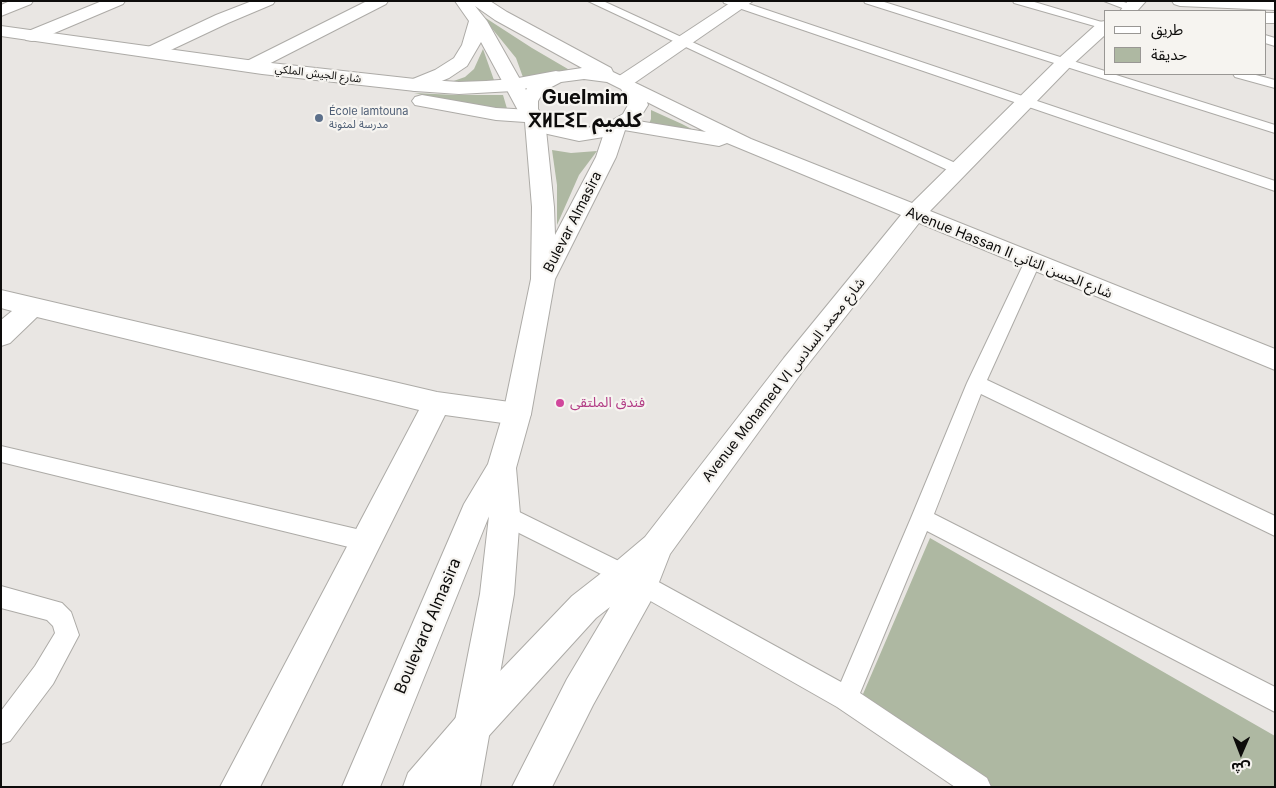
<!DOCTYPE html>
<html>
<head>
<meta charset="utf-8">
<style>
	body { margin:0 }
	#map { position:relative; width:1276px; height:788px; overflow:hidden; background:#e9e6e3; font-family:Inter,"Noto Sans Arabic",sans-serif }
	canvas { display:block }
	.frame { position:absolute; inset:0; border:2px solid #0d0c0b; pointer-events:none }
	.legend { position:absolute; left:1104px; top:10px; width:162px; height:65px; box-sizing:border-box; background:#f6f4f0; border:1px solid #999794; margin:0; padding:6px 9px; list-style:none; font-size:15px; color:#0d0c0b }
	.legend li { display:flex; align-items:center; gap:10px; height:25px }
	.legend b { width:25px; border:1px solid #999794 }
	.north { position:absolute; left:1216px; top:728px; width:50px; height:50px; -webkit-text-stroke:4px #f6f4f0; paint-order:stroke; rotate:181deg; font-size:14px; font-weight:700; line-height:20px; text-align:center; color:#0d0c0b }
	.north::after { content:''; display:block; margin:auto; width:18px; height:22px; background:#0d0c0b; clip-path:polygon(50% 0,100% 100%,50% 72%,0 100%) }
</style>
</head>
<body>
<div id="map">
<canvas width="1276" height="788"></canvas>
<div class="frame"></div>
<ul class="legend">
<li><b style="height:6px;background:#fff"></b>طريق</li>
<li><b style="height:14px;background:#aeb8a2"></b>حديقة</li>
</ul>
<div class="north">ش</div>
</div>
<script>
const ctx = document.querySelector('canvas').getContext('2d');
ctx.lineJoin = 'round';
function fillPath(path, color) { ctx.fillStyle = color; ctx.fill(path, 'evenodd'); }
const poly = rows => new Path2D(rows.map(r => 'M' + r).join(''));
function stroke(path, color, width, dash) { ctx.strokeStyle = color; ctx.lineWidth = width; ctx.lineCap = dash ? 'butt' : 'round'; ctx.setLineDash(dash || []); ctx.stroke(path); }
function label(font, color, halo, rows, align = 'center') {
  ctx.font = font + ' Inter,"Noto Sans Arabic","Noto Sans Tifinagh",sans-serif'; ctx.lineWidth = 4.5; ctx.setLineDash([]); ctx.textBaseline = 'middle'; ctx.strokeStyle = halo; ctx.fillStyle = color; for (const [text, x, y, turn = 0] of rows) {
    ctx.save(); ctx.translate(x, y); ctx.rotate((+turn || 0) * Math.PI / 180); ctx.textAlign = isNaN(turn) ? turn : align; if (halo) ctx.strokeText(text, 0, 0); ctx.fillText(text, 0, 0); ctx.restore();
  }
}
fillPath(poly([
	[481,15,532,48,573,72,524,80,516,58],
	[483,49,495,83,448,83,465,77,474,69],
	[414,93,455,95,503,95,508,112],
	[651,110,682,124,705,136,648,126,651,119],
	[552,150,571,153,597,151,579,175,557,225,557,185],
	[930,538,1275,736,1275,787,987,787,860,701]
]), '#aeb8a2');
const lane = poly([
	[588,1,603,1,964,167,966,170,964,173,954,173,588,1],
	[723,1,740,1,1275,181,1275,191,724,3,723,1],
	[864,1,881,1,1105,71,1105,74,1113,74,1275,125,1275,133,865,3,864,1],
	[1013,1,1031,1,1105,23,1105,29,1014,3,1013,1],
	[1104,1,1121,1,1135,6,1137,8,1130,11,1104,1],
	[1265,35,1275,38,1275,46,1265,43,1265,35],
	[1233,74,1252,74,1275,80,1275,88,1235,77,1233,74],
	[1032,257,1038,259,1040,263,987,380,1275,516,1275,536,981,394,934,514,1275,687,1275,712,927,531,860,693,987,778,991,787,955,787,837,707,617,582,489,518,486,511,489,504,496,502,503,504,633,568,841,682,911,518,967,383,1024,263,1026,259,1032,257],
	[1,446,365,531,373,534,376,541,373,548,365,551,1,462,1,446],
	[1,586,62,603,71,612,79,635,53,684,10,741,1,744,1,711,35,666,55,633,53,626,47,620,1,608,1,586]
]);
const street = poly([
	[10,1,33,1,31,4,1,16,1,5,10,1],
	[102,1,125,1,123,4,38,40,32,41,26,40,23,36,26,32,102,1],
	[252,1,275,1,273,4,228,23,158,56,152,57,146,56,143,52,146,48,216,15,252,1],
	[367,1,388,1,386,4,257,70,251,71,245,70,242,66,245,62,367,1],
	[733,1,753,1,630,86,623,88,616,86,614,82,616,78,733,1],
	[1172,1,1275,1,1275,10,1180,6,1174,4,1172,1],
	[1,290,437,392,517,403,527,406,531,414,527,422,517,425,445,415,260,787,220,787,419,410,37,317,10,343,1,346,1,320,12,311,1,308,1,290]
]);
const secondary = poly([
	[1128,1,1146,1,1137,11,1120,11,1128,1],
	[1,26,262,62,415,79,459,82,486,81,513,79,556,71,563,73,565,77,563,81,513,91,459,94,415,91,262,74,1,36,1,26],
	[422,95,496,108,531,110,538,112,542,116,545,120,554,207,555,235,596,157,606,127,609,123,616,121,623,123,626,127,616,157,555,279,531,414,516,468,520,514,514,594,480,787,442,787,480,594,489,516,380,787,342,787,464,504,488,464,503,414,531,279,532,207,525,122,496,120,415,105,412,101,415,97,422,95]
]);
const primary = poly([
	[455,1,490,1,507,12,611,68,613,72,751,139,912,203,1058,59,1099,22,1105,21,1105,35,1070,67,930,211,1275,349,1275,370,919,223,802,372,670,554,654,595,593,705,552,787,512,787,567,679,610,607,596,618,485,740,447,787,403,787,408,773,459,714,572,596,613,564,645,537,784,358,901,215,727,143,719,146,624,130,610,136,579,141,543,133,531,128,521,116,481,42,467,66,449,78,422,89,415,91,408,89,406,85,408,81,435,70,454,58,462,45,469,21,455,1],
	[475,6,495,20,582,68,549,73,530,83,526,90,487,21,475,6],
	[584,79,607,82,621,89,627,98,628,105,623,114,604,125,579,129,545,120,538,109,538,101,544,91,561,82,584,79],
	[647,102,706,132,638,121,648,105,647,102],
	[1265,13,1275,13,1275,23,1265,23,1265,13]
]);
stroke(lane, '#adaba7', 2);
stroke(street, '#adaba7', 2);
stroke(secondary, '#adaba7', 2);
stroke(primary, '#adaba7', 2);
fillPath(lane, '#fff');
fillPath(street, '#fff');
fillPath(secondary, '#fff');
fillPath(primary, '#fff');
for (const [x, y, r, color] of [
	[319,118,5,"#5c6f8a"],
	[560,403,5,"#d1479c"]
]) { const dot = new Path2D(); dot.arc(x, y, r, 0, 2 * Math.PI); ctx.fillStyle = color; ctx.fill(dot); stroke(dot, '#f6f4f0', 2); }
label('11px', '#0d0c0b', '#f6f4f0', [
	["شارع الجيش الملكي",318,74,7]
]);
label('11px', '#4e5e75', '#f6f4f0', [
	["École lamtouna",329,112],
	["مدرسة لمثونة",329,125]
], 'left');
label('14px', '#0d0c0b', '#f6f4f0', [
	["Bulevar Almasira",573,222,-63],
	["Avenue Hassan II شارع الحسن الثاني",1009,253,22],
	["Avenue Mohamed VI شارع محمد السادس",784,380,-52]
]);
label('14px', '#b23c85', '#f6f4f0', [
	["فندق الملتقى",570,403]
], 'left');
label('16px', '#0d0c0b', '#f6f4f0', [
	["Boulevard Almasira",428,626,-67]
]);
label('bold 20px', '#0d0c0b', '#f6f4f0', [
	["Guelmim",585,98],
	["ⴳⵍⵎⵉⵎ كلميم",585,121]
]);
</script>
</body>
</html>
